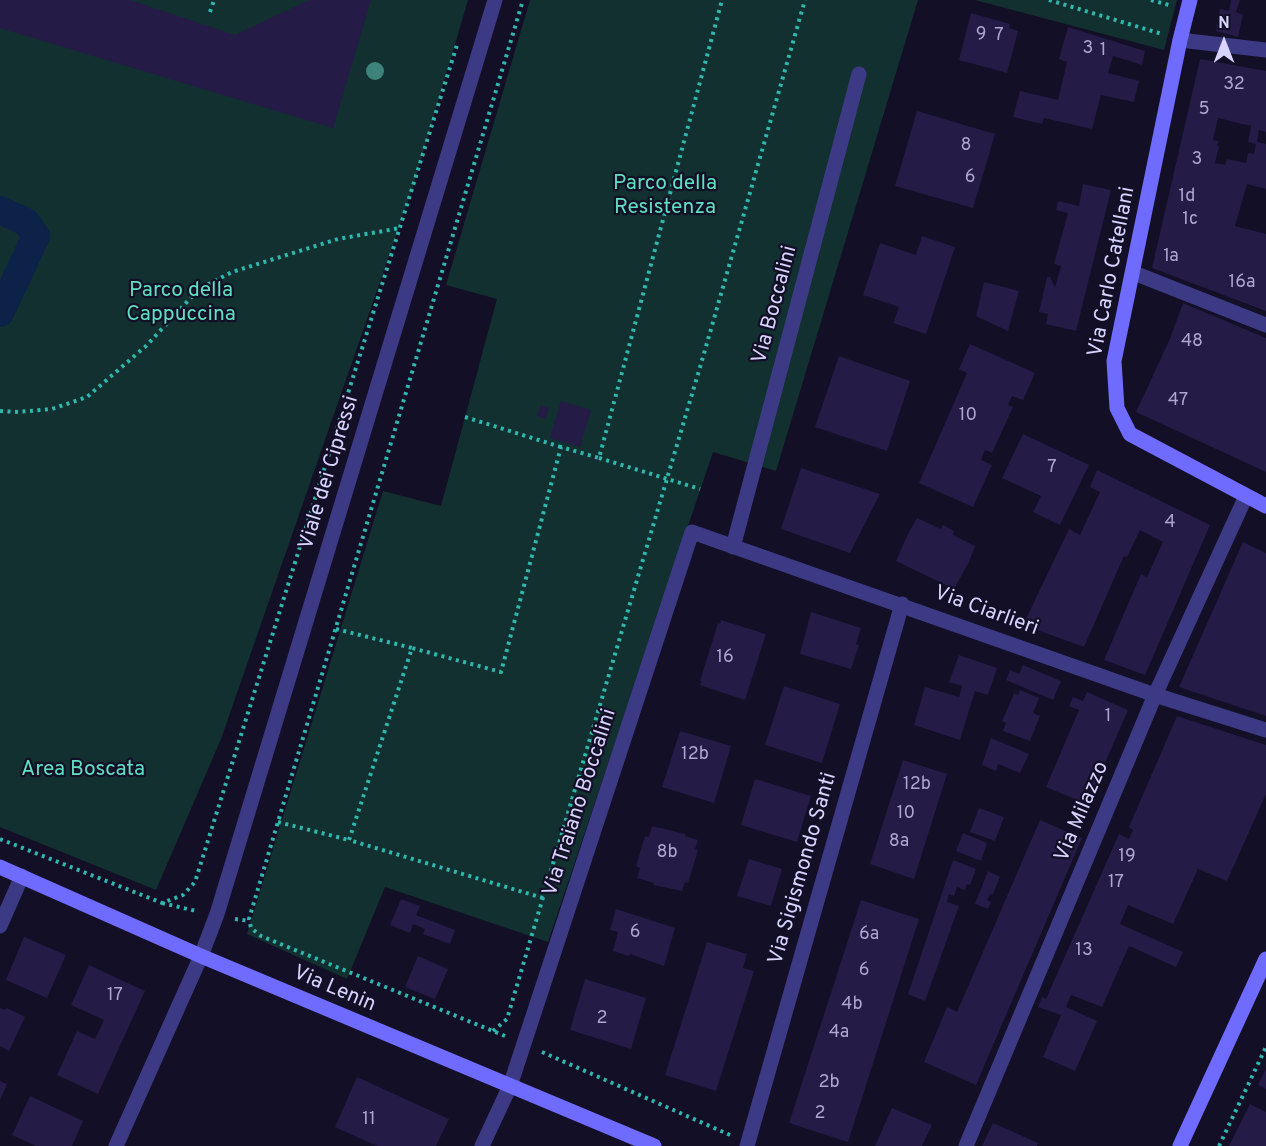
<!DOCTYPE html>
<html>
<head>
<meta charset="utf-8">
<style>
	body { margin:0 }
	#map { position:relative; width:1266px; height:1146px; overflow:hidden; background:#130f26; font-family:Overpass,sans-serif }
	canvas { display:block }
	.north { position:absolute; left:1194px; top:12px; width:60px; height:60px; -webkit-text-stroke:4px #130f26; paint-order:stroke; rotate:0deg; font-size:16px; font-weight:700; line-height:24px; text-align:center; color:#d9d4ff }
	.north::after { content:''; display:block; margin:auto; width:21px; height:27px; background:#d9d4ff; clip-path:polygon(50% 0,100% 100%,50% 72%,0 100%) }
</style>
</head>
<body>
<div id="map">
<canvas width="1266" height="1146"></canvas>
<div class="north">N</div>
</div>
<script>
const ctx = document.querySelector('canvas').getContext('2d');
ctx.lineJoin = 'round';
function fillPath(path, color) { ctx.fillStyle = color; ctx.fill(path, 'evenodd'); }
const poly = rows => new Path2D(rows.map(r => 'M' + r).join(''));
function stroke(path, color, width, dash) { ctx.strokeStyle = color; ctx.lineWidth = width; ctx.lineCap = dash ? 'butt' : 'round'; ctx.setLineDash(dash || []); ctx.stroke(path); }
function label(font, color, halo, rows, align = 'center') {
  ctx.font = font + ' Overpass,sans-serif'; ctx.lineWidth = 4.5; ctx.setLineDash([]); ctx.textBaseline = 'middle'; ctx.strokeStyle = halo; ctx.fillStyle = color; for (const [text, x, y, turn = 0] of rows) {
    ctx.save(); ctx.translate(x, y); ctx.rotate((+turn || 0) * Math.PI / 180); ctx.textAlign = isNaN(turn) ? turn : align; if (halo) ctx.strokeText(text, 0, 0); ctx.fillText(text, 0, 0); ctx.restore();
  }
}
fillPath(poly([
	[0,0,468,0,413,187,221,739,156,890,0,827],
	[530,0,918,0,776,471,713,452,548,942,385,887,347,979,247,934,383,491,441,506,497,299,446,285],
	[975,0,1177,0,1164,50]
]), '#12302f');
stroke(poly([
	[0,210,26,222,36,236,0,313]
]), '#0c2248', 28);
fillPath(poly([
	[0,0,130,0,235,35,309,0,371,0,333,128,0,28],
	[1231,0,1240,0,1236,12,1243,15,1238,37,1216,31,1220,9,1229,11],
	[971,13,1010,24,1009,28,1018,31,1007,73,959,60],
	[1068,27,1145,51,1142,65,1113,56,1108,73,1139,81,1134,102,1101,95,1092,129,1044,118,1042,124,1013,117,1020,91,1058,100,1067,62,1059,59],
	[1200,59,1266,71,1266,132,1259,130,1257,142,1266,144,1266,189,1247,184,1235,226,1266,234,1266,311,1152,268],
	[1218,118,1251,126,1248,142,1256,144,1254,154,1248,153,1246,163,1227,159,1225,165,1215,163,1219,146,1217,146,1218,141,1213,140],
	[917,111,995,134,973,208,895,186],
	[1083,184,1111,190,1076,331,1046,324,1048,314,1039,312,1047,277,1050,277,1055,287,1061,266,1054,264,1068,213,1056,210,1058,201,1079,206],
	[922,236,955,247,926,334,893,323,899,307,863,295,880,243,916,255],
	[984,282,1019,291,1008,331,976,316],
	[1183,303,1266,338,1266,472,1136,412,1169,341],
	[970,344,1035,373,1023,400,1012,396,1008,405,1013,407,992,453,985,450,981,460,992,465,973,507,919,483,967,373,959,369],
	[839,356,910,381,887,451,815,427],
	[561,401,591,410,580,447,550,438],
	[541,405,549,408,545,419,537,416],
	[1023,434,1089,465,1060,525,1033,512,1041,496,1002,478],
	[801,468,880,494,850,553,781,529],
	[1097,470,1210,525,1145,675,1104,660,1141,574,1147,577,1163,542,1140,530,1127,557,1124,556,1084,647,1023,625,1069,529,1080,535,1100,492,1090,487],
	[917,518,941,529,943,525,954,531,953,535,975,546,969,562,954,589,896,561,907,536],
	[1243,542,1266,553,1266,716,1179,687],
	[811,612,861,628,856,644,859,645,851,669,800,654],
	[721,620,766,634,745,700,700,685,702,681,700,681,718,623,720,624],
	[959,655,997,668,988,695,975,691,960,740,914,725,925,687,959,697,962,686,949,682],
	[1023,665,1061,681,1053,700,1006,680,1010,670,1019,674],
	[784,686,840,704,822,763,765,745],
	[1020,690,1039,698,1033,713,1040,716,1030,741,1003,731,1006,723,1002,721,1006,712,1014,693,1018,695],
	[1087,692,1128,710,1087,804,1046,787,1079,710,1069,706,1073,697,1083,701],
	[1177,716,1266,745,1266,794,1227,881,1198,869,1173,924,1128,905,1120,924,1183,952,1176,967,1129,946,1102,1007,1071,995,1066,1007,1097,1021,1075,1071,1043,1057,1061,1015,1038,1007,1042,997,1046,999,1119,834,1129,839,1133,830,1129,827],
	[680,731,731,746,714,803,662,787],
	[991,738,1029,754,1020,773,998,764,996,771,982,765],
	[903,760,947,774,914,879,870,864],
	[755,779,811,796,797,842,741,825],
	[979,808,1004,817,995,841,970,832],
	[1040,820,1082,838,976,1085,924,1062,947,1007,957,1012],
	[652,826,685,834,685,836,698,840,695,849,698,850,688,883,685,882,682,891,653,885,654,883,637,878,640,868,636,866,645,836,649,837],
	[963,833,987,843,981,861,956,851],
	[749,859,782,869,771,906,737,896],
	[953,860,976,869,970,885,967,884,965,890,957,887,954,896,949,894,947,902,959,906,925,1001,908,994],
	[988,871,1000,877,993,894,990,894,987,900,991,902,988,909,975,904],
	[401,899,420,906,416,915,455,930,450,944,423,934,425,929,413,924,410,933,390,925],
	[861,900,919,919,848,1142,789,1123],
	[616,909,675,928,664,966,630,954,629,956,613,951,618,932,610,930],
	[24,937,66,955,47,998,6,980],
	[707,942,747,954,743,968,754,971,716,1091,665,1075],
	[418,956,448,969,435,999,405,987],
	[89,965,145,991,98,1094,57,1075,77,1031,95,1039,104,1020,71,1005],
	[585,979,646,998,631,1049,570,1030],
	[0,1008,5,1010,7,1008,25,1017,9,1051,0,1046],
	[1266,1069,1266,1089,1258,1085],
	[357,1077,449,1119,436,1146,377,1146,335,1127],
	[0,1081,7,1084,0,1100],
	[30,1096,83,1121,72,1146,36,1146,12,1135],
	[1250,1104,1266,1112,1266,1146,1229,1146],
	[892,1108,932,1125,922,1146,875,1146],
	[993,1123,1038,1143,1037,1146,982,1146]
]), '#241b47');
stroke(poly([
	[1049,0,1162,34],
	[1151,0,1169,5],
	[210,12,214,0],
	[0,411,18,412,52,409,87,397,146,346,199,289,232,272,338,239,400,228],
	[465,417,561,447],
	[599,458,700,489],
	[336,629,412,648],
	[278,822,349,840],
	[0,839,162,903,183,895,195,882,457,45],
	[543,898,349,840,412,648,501,672,561,447,599,458,722,0],
	[162,903,196,911],
	[235,919,250,921],
	[493,1031,507,1019,703,357,805,0],
	[505,1036,261,936,251,928,249,919,523,0],
	[542,1052,730,1135],
	[1219,1146,1266,1047]
]), '#2fb8b0', 4, [3, 4.5]);
stroke(poly([
	[1180,40,1266,50],
	[1134,273,1266,325],
	[733,547,859,74],
	[0,926,22,876],
	[116,1146,201,956,217,914,495,0],
	[482,1146,510,1086,692,532,1155,695,1266,730],
	[747,1146,902,604],
	[966,1146,1155,695,1246,496]
]), '#3d3a85', 15);
stroke(poly([
	[1190,0,1180,40,1114,361,1117,408,1130,434,1266,506],
	[0,867,201,956,654,1146],
	[1180,1146,1266,959]
]), '#6f6bff', 15);
ctx.fillStyle = '#3d827b';
for (const [x, y] of [
	[375,71]
]) { ctx.beginPath(); ctx.arc(x, y, 9, 0, 2 * Math.PI); ctx.fill(); }
label('18px', '#aca6d1', null, [
	["9",981,35],
	["7",999,36],
	["3",1088,49],
	["1",1103,51],
	["32",1234,85],
	["5",1204,110],
	["8",966,146],
	["3",1197,160],
	["6",970,178],
	["1d",1187,197],
	["1c",1190,220],
	["1a",1171,257],
	["16a",1242,283],
	["48",1192,342],
	["47",1178,401],
	["10",968,416],
	["7",1052,468],
	["4",1170,523],
	["16",725,658],
	["1",1108,717],
	["12b",695,755],
	["12b",917,785],
	["10",906,814],
	["8a",899,842],
	["8b",667,853],
	["19",1127,857],
	["17",1116,883],
	["6",635,933],
	["6a",869,935],
	["13",1084,951],
	["6",864,971],
	["17",115,996],
	["4b",852,1005],
	["2",602,1019],
	["4a",839,1033],
	["2b",829,1083],
	["2",820,1114],
	["11",369,1120]
]);
label('21px', '#5fe0c0', '#130f26', [
	["Parco della",665,185],
	["Resistenza",665,209],
	["Parco della",181,292],
	["Cappuccina",181,316],
	["Area Boscata",83,771]
]);
label('21px', '#d9d4ff', '#130f26', [
	["Via Carlo Catellani",1113,272,-79],
	["Via Boccalini",776,305,-75],
	["Viale dei Cipressi",330,473,-73],
	["Via Ciarlieri",986,612,20],
	["Via Traiano Boccalini",581,803,-72],
	["Via Milazzo",1083,812,-67],
	["Via Sigismondo Santi",804,869,-74],
	["Via Lenin",334,990,23]
]);
</script>
</body>
</html>
